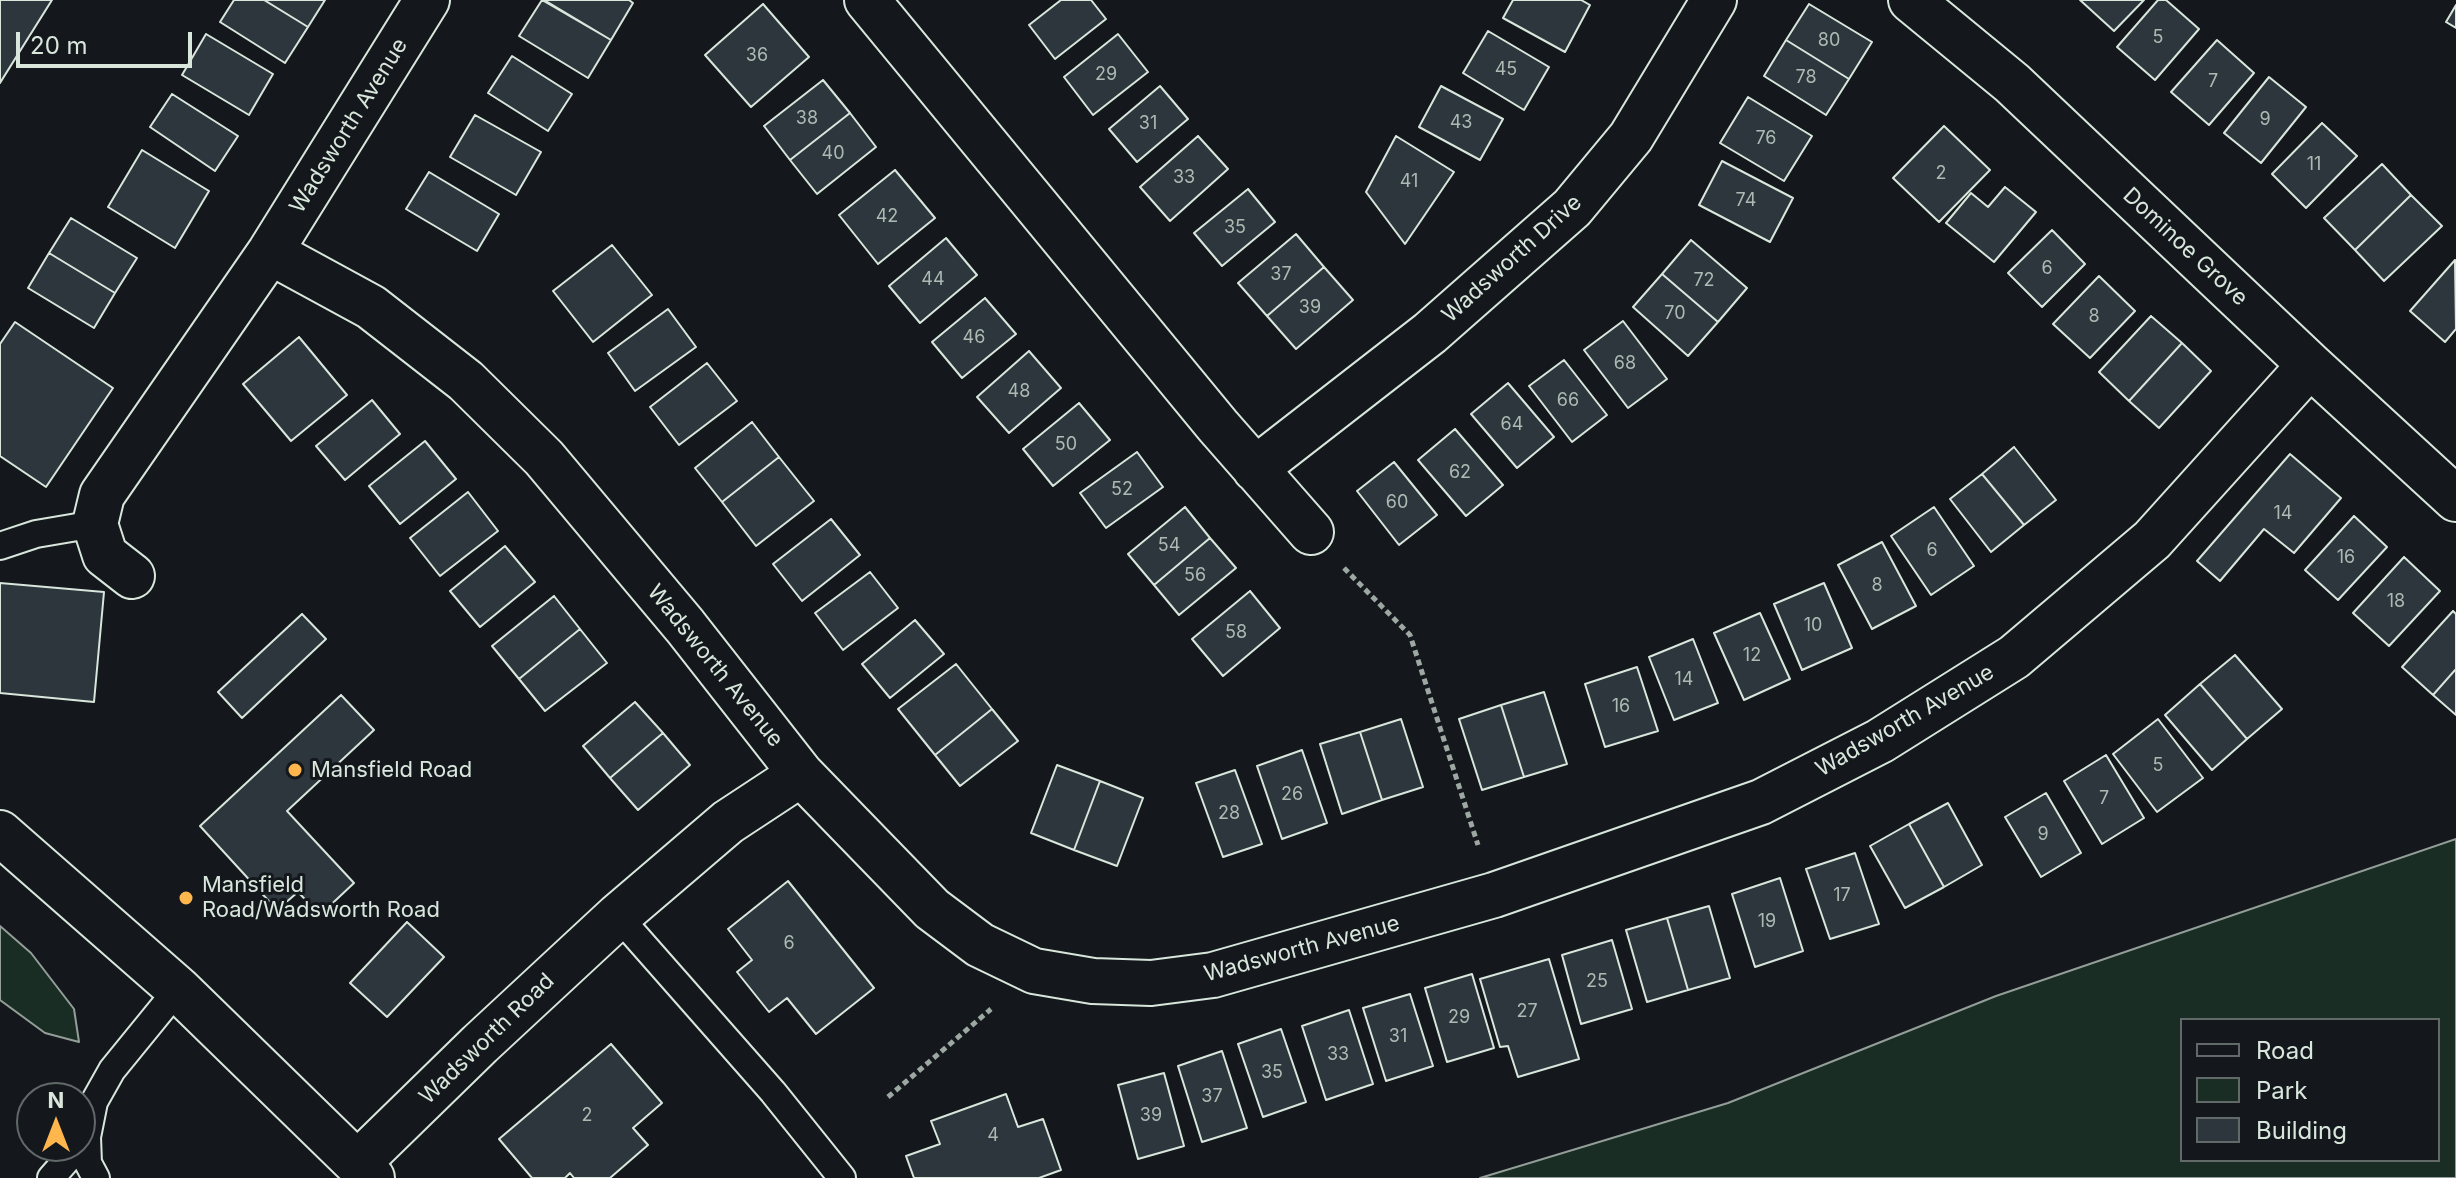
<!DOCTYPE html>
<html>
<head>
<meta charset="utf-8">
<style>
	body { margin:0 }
	#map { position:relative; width:2456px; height:1178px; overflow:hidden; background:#14181c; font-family:Inter,sans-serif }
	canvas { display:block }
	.legend { position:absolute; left:2180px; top:1018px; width:260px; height:144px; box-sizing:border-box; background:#14181c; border:2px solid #626a69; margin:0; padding:10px 14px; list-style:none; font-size:24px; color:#d8e6dc }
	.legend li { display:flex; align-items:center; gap:16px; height:40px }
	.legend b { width:40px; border:2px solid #626a69 }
	.north { position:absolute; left:16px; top:1082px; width:80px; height:80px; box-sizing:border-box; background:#14181c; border:2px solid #626a69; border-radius:50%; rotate:0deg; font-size:22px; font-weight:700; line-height:32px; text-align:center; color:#d8e6dc }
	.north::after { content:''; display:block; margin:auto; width:28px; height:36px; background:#ffb74d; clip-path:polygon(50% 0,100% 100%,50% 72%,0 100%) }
	.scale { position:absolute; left:16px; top:32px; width:176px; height:36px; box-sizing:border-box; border:4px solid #d8e6dc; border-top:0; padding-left:10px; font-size:24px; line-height:28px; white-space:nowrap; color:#d8e6dc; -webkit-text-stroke:6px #14181c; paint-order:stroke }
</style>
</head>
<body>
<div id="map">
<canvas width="2456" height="1178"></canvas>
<ul class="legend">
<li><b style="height:10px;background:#14181c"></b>Road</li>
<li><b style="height:22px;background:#1a2d24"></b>Park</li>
<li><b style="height:22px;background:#2c363c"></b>Building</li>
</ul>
<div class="north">N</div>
<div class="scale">20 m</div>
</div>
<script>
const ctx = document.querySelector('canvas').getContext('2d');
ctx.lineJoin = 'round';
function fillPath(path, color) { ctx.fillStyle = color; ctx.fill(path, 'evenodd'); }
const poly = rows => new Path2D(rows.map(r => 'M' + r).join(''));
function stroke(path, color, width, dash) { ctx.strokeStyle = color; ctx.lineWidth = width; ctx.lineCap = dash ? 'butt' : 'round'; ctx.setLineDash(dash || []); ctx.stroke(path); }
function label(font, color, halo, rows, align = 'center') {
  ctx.font = font + ' Inter,sans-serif'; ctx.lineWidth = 6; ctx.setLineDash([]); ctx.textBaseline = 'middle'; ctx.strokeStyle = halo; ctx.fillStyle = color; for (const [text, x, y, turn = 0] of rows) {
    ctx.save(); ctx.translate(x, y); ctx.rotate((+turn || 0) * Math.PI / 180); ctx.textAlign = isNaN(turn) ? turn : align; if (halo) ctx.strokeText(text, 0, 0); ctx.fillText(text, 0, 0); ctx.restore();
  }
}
const green = poly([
	[2456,839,2456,1178,1480,1178,1728,1103,1996,996,2456,839],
	[2182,1020,2438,1020,2438,1160,2182,1160,2182,1020],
	[0,926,31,953,74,1009,79,1042,45,1033,0,1000,0,926]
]);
fillPath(green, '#1a2d24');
stroke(green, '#939e99', 2);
const building = poly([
	[0,0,52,0,0,83,0,0],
	[234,0,264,0,308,27,285,63,220,22,234,0],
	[264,0,325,0,308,27,264,0],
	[542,0,611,40,588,78,519,36,542,0],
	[544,0,629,0,633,3,611,40,544,0],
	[1061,0,1091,0,1106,19,1055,59,1029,25,1061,0],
	[1513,0,1581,0,1590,5,1565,52,1503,18,1513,0],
	[2080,0,2144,0,2114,31,2080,0],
	[2158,0,2166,0,2199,29,2155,80,2117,47,2158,0],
	[763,4,809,57,751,107,705,55,763,4],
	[1809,4,1872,42,1849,79,1786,40,1809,4],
	[2456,5,2456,28,2446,22,2456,5],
	[1488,31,1549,67,1524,110,1463,73,1488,31],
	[206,34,273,74,249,115,182,75,206,34],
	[1118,34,1148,72,1093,115,1064,77,1118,34],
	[1786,40,1849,79,1826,115,1764,76,1786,40],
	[2217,40,2254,73,2209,125,2171,92,2217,40],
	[512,56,572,94,548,131,488,93,512,56],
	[2269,77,2306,107,2261,163,2224,133,2269,77],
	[823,80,850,113,790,160,764,126,823,80],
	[1160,86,1188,119,1137,162,1109,129,1160,86],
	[1441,86,1503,119,1480,160,1419,127,1441,86],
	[172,94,238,136,215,171,150,127,172,94],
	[1748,97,1812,136,1784,181,1720,143,1748,97],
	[850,113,876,147,817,194,790,160,850,113],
	[475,115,541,152,516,195,450,157,475,115],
	[2322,123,2357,156,2306,208,2272,174,2322,123],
	[1944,126,1990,170,1939,222,1893,178,1944,126],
	[1198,136,1228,169,1170,221,1140,187,1198,136],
	[1396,136,1454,172,1405,244,1366,192,1396,136],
	[142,150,209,191,175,248,108,207,142,150],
	[1722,161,1793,198,1770,242,1699,205,1722,161],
	[2382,164,2411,195,2355,250,2324,218,2382,164],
	[895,170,935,218,878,264,839,215,895,170],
	[429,172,499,214,477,251,406,209,429,172],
	[2005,187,2036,212,1994,262,1946,223,1971,193,1988,207,2005,187],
	[1248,189,1275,222,1222,266,1194,233,1248,189],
	[2411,195,2442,226,2384,281,2355,250,2411,195],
	[71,218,137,258,115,293,49,253,71,218],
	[2052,230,2085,264,2042,307,2008,273,2052,230],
	[1296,234,1324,267,1267,316,1238,283,1296,234],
	[946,238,977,275,920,323,889,286,946,238],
	[1691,240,1747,288,1718,322,1662,274,1691,240],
	[612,245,652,295,593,342,553,291,612,245],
	[49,253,115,293,94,328,28,288,49,253],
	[2455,260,2456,329,2445,342,2410,311,2455,260],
	[1324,267,1353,300,1296,349,1267,316,1324,267],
	[1662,274,1718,322,1688,356,1633,307,1662,274],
	[2099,276,2135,311,2090,358,2053,324,2099,276],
	[985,298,1016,334,962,378,932,342,985,298],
	[668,309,696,347,635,391,608,353,668,309],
	[2151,316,2182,343,2129,401,2099,372,2151,316],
	[1623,321,1667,379,1628,408,1584,350,1623,321],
	[15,322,113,388,46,487,0,456,0,344,15,322],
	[299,337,347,395,291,441,243,384,299,337],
	[2182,343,2211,371,2159,428,2129,401,2182,343],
	[1029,351,1061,388,1009,433,977,397,1029,351],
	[1564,360,1607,415,1572,442,1529,386,1564,360],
	[707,363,737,401,679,445,650,407,707,363],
	[1508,383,1554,437,1517,468,1471,414,1508,383],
	[372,400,400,434,345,480,316,446,372,400],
	[1079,403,1110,440,1053,486,1023,449,1079,403],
	[752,422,779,457,722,502,695,468,752,422],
	[1455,429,1503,485,1466,516,1418,460,1455,429],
	[425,441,456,479,400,524,369,486,425,441],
	[2014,447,2056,500,2024,525,1982,474,2014,447],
	[1137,452,1163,487,1106,528,1080,493,1137,452],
	[2290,454,2341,498,2294,553,2264,529,2220,581,2197,561,2290,454],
	[779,457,814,501,756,546,722,502,779,457],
	[1394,462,1437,515,1399,545,1357,491,1394,462],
	[1982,474,2024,525,1991,552,1950,499,1982,474],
	[468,492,498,531,440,576,410,538,468,492],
	[1185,507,1210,538,1154,585,1128,554,1185,507],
	[1934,507,1974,566,1931,595,1891,536,1934,507],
	[2354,516,2387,547,2338,600,2305,570,2354,516],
	[831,519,860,555,802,601,773,564,831,519],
	[1210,538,1236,568,1179,615,1154,585,1210,538],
	[1882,542,1916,606,1872,629,1838,565,1882,542],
	[505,546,535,582,480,627,450,591,505,546],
	[2404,557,2440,591,2389,646,2353,613,2404,557],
	[870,572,898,608,843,650,815,613,870,572],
	[0,583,104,592,94,702,0,693,0,583],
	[1824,583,1852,648,1802,670,1774,604,1824,583],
	[1250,591,1280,628,1223,676,1192,639,1250,591],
	[554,596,580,629,519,679,492,646,554,596],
	[2453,611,2456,614,2456,669,2433,695,2402,667,2453,611],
	[1760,613,1790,679,1744,700,1714,633,1760,613],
	[302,614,326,639,242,718,218,692,302,614],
	[915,620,944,654,890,698,862,664,915,620],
	[580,629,607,663,545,711,519,679,580,629],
	[1693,639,1718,703,1674,720,1649,657,1693,639],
	[2235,655,2282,709,2247,739,2200,684,2235,655],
	[956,664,992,709,935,755,898,709,956,664],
	[1637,667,1658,731,1605,747,1585,684,1637,667],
	[2456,669,2456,715,2433,695,2456,669],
	[2200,684,2247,739,2212,770,2165,715,2200,684],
	[1544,692,1567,764,1524,777,1501,705,1544,692],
	[341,695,374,730,287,811,354,883,320,915,298,892,277,910,200,826,341,695],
	[635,702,663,733,610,778,583,746,635,702],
	[1501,705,1524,777,1482,790,1459,719,1501,705],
	[992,709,1018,741,960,786,935,755,992,709],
	[1401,719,1423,787,1382,800,1360,732,1401,719],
	[2158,719,2203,778,2157,812,2113,754,2158,719],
	[1360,732,1382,800,1342,814,1320,744,1360,732],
	[663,733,690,765,638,810,610,778,663,733],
	[1302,750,1327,823,1282,839,1257,766,1302,750],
	[2106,755,2144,818,2102,844,2064,781,2106,755],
	[1057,765,1100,781,1074,850,1031,833,1057,765],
	[1235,770,1262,844,1223,857,1196,783,1235,770],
	[1100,781,1143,798,1117,866,1074,850,1100,781],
	[2046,793,2081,853,2041,877,2005,817,2046,793],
	[1948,803,1982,865,1944,887,1909,824,1948,803],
	[1909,824,1944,887,1905,908,1870,846,1909,824],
	[1855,853,1879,924,1830,939,1806,869,1855,853],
	[1780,878,1803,951,1755,967,1732,894,1780,878],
	[788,881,874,988,816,1034,787,998,769,1012,737,972,752,960,728,929,788,881],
	[1709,906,1730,978,1688,990,1667,918,1709,906],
	[1667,918,1688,990,1647,1002,1626,930,1667,918],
	[407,922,444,957,387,1017,350,983,407,922],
	[1612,940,1632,1009,1581,1024,1562,955,1612,940],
	[1549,959,1579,1059,1518,1077,1508,1046,1500,1047,1480,979,1549,959],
	[1472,974,1494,1048,1447,1062,1425,988,1472,974],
	[1410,994,1433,1066,1386,1081,1363,1008,1410,994],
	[1349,1010,1373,1084,1326,1100,1302,1026,1349,1010],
	[1281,1029,1306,1102,1263,1117,1238,1044,1281,1029],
	[611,1044,662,1103,633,1128,648,1145,610,1178,574,1178,570,1173,565,1178,532,1178,499,1139,611,1044],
	[1222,1051,1247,1128,1202,1142,1178,1066,1222,1051],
	[1164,1073,1184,1146,1138,1159,1118,1085,1164,1073],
	[1006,1094,1018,1127,1043,1119,1061,1170,1039,1178,914,1178,906,1156,940,1144,931,1121,1006,1094]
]);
fillPath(building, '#2c363c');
stroke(building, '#d8e6dc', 2);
const service = poly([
	[0,546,36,534,95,524],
	[618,916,773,1092,842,1178],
	[51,1178,79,1146],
	[96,1178,88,1163,87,1137,94,1102,112,1070,178,989]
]);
const minor = poly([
	[867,0,1218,426,1311,532],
	[1911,0,2012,83,2310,365,2456,499],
	[270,252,371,307,466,381,544,458,685,626,801,774,932,909,980,945,1034,971,1093,981,1151,983,1213,975,1494,895,1761,802,1880,741,2014,657,2152,540,2310,365],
	[1255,469,1430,333,1572,208,1631,137,1714,0],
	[132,576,105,555,95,524,102,495,270,252,427,0],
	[358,1163,480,1044,618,916,728,822,801,774]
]);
const primary = poly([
	[0,833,178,989,372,1178]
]);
stroke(service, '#d8e6dc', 30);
stroke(minor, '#d8e6dc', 48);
stroke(primary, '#d8e6dc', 48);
stroke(poly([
	[1344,568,1410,635,1478,845],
	[888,1097,991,1009]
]), '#9da8a2', 5, [6, 4]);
stroke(service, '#14181c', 26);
stroke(minor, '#14181c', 44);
stroke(primary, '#14181c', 44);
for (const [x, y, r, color] of [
	[295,770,8,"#ffb74d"],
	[186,898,8,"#ffb74d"]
]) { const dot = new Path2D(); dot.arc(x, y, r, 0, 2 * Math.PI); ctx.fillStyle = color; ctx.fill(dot); stroke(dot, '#14181c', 3); }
label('18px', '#adbab4', null, [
	["5",2158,38],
	["80",1829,41],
	["36",757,56],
	["45",1506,70],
	["29",1106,75],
	["78",1806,78],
	["7",2213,82],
	["38",807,119],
	["9",2265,120],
	["43",1461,123],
	["31",1148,124],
	["76",1766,139],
	["40",833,154],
	["11",2314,165],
	["2",1941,174],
	["33",1184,178],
	["41",1409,182],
	["74",1746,201],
	["42",887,217],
	["35",1235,228],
	["6",2047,269],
	["37",1281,275],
	["44",933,280],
	["72",1704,281],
	["39",1310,308],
	["70",1675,314],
	["8",2094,317],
	["46",974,338],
	["68",1625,364],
	["48",1019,392],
	["66",1568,401],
	["64",1512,425],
	["50",1066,445],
	["62",1460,473],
	["52",1122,490],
	["60",1397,503],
	["14",2283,514],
	["54",1169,546],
	["6",1932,551],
	["16",2346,558],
	["56",1195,576],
	["8",1877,586],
	["18",2396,602],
	["10",1813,626],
	["58",1236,633],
	["12",1752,656],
	["14",1684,680],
	["16",1621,707],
	["5",2158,766],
	["26",1292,795],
	["7",2104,799],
	["28",1229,814],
	["9",2043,835],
	["17",1842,896],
	["19",1767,922],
	["6",789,944],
	["25",1597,982],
	["27",1527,1012],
	["29",1459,1018],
	["31",1398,1037],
	["33",1338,1055],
	["35",1272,1073],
	["37",1212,1097],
	["2",587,1116],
	["39",1151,1116],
	["4",993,1136]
]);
label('22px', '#d8e6dc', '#14181c', [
	["Wadsworth Avenue",349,126,-58],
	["Dominoe Grove",2185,247,43],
	["Wadsworth Drive",1512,259,-42],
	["Wadsworth Avenue",715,666,51],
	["Wadsworth Avenue",1905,721,-30],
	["Wadsworth Avenue",1302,949,-15],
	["Wadsworth Road",487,1039,-44]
]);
label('22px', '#d8e6dc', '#14181c', [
	["Mansfield Road",311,770],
	["Mansfield",202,885],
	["Road/Wadsworth Road",202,910]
], 'left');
</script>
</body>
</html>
